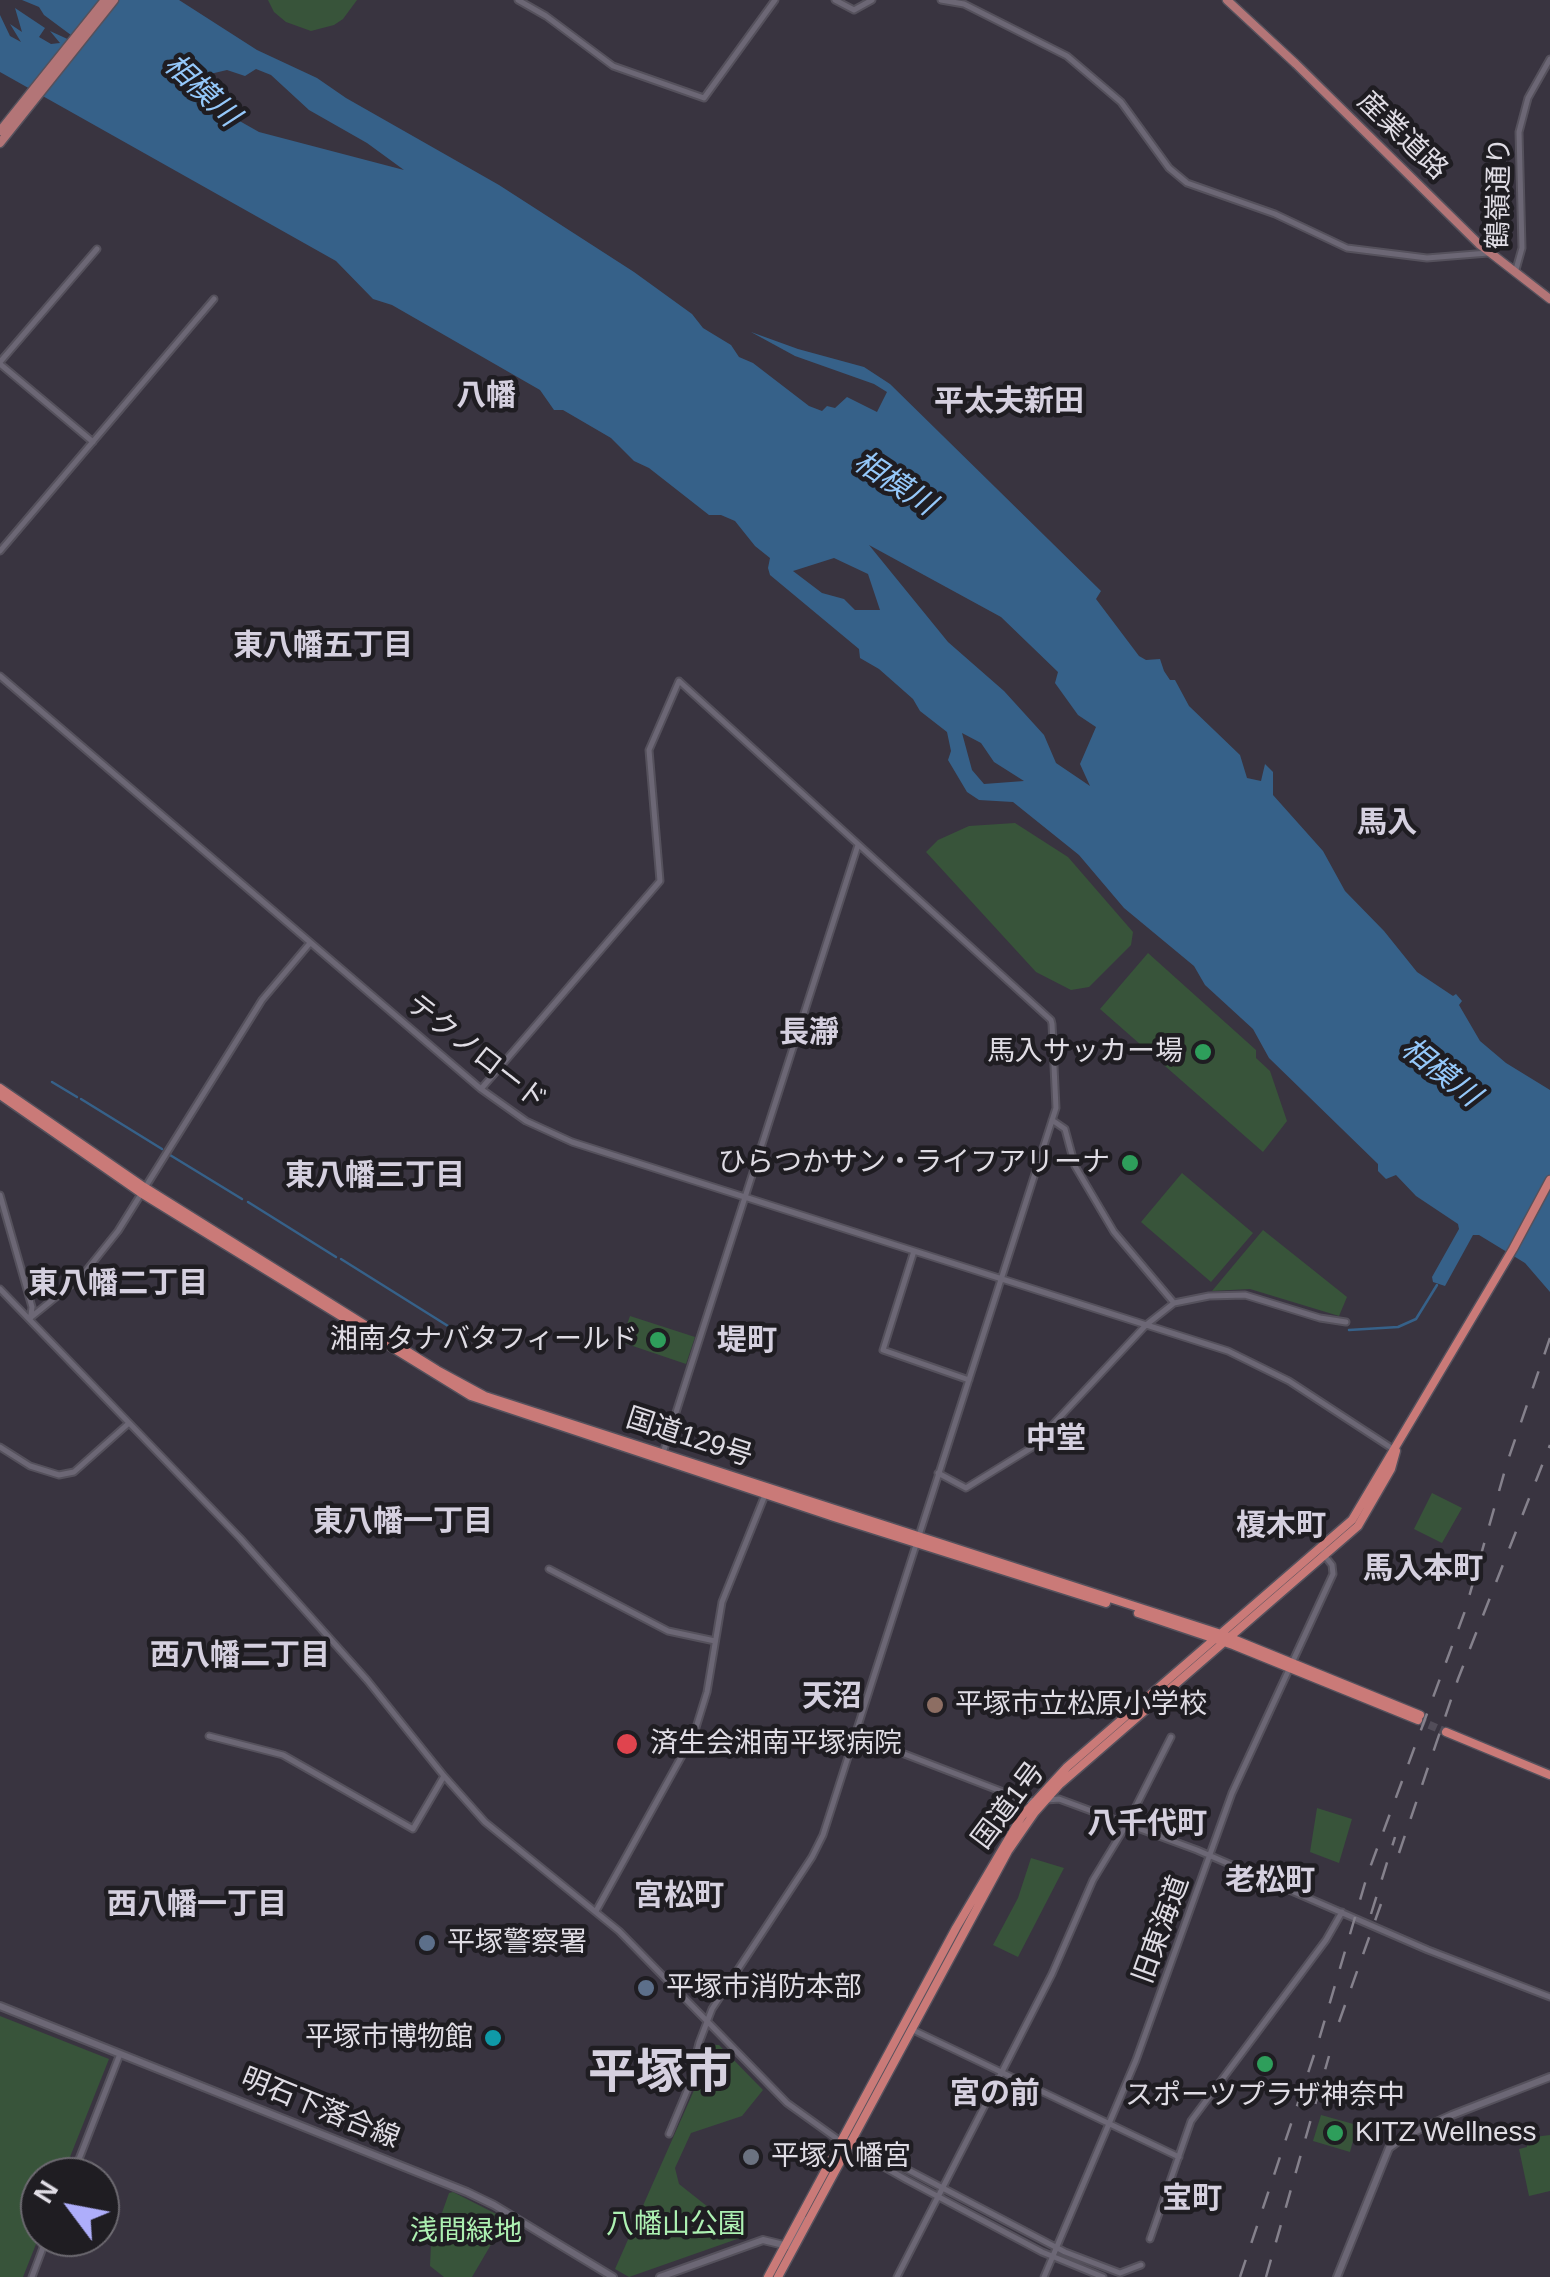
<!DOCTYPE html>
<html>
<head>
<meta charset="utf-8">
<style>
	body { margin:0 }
	#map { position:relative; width:1550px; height:2277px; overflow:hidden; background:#393440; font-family:Helvetica,sans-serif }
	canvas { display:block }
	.north { position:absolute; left:20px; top:2157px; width:100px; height:100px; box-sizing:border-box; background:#1f1d22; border:2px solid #6c6970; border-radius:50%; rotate:302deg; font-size:28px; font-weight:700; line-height:40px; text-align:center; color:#dfdce4 }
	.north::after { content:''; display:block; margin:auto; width:35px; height:45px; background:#aeaefb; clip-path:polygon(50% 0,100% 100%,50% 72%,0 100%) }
</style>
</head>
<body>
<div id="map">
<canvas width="1550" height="2277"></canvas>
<div class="north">N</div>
</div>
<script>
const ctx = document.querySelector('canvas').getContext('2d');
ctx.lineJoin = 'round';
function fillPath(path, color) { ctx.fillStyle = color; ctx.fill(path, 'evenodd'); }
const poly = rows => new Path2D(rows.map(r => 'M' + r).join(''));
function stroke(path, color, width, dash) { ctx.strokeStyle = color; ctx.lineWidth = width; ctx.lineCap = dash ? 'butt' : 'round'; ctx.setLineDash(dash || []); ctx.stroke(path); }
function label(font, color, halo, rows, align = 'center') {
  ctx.font = font + ' Helvetica,"Noto Sans JP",sans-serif'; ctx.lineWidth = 9; ctx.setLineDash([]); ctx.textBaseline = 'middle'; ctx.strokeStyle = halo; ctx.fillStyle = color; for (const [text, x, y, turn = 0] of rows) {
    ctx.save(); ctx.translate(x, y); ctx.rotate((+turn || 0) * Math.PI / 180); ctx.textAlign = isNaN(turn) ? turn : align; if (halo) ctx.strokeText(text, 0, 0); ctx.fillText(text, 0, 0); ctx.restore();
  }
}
fillPath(poly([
	[268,0,357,0,343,19,334,25,311,31,286,22,274,12],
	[1015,823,1068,857,1133,932,1131,945,1089,987,1071,990,1036,972,926,852,938,840,969,826],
	[1148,953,1256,1050,1256,1058,1270,1071,1287,1121,1263,1152,1100,1009],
	[1182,1173,1253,1233,1211,1282,1141,1222],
	[1263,1230,1347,1297,1339,1316,1250,1289,1212,1291],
	[630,1316,695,1337,686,1364,621,1342],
	[1432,1493,1462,1508,1442,1543,1414,1529],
	[1317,1808,1352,1819,1339,1863,1310,1852],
	[1031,1858,1064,1868,1018,1957,993,1945,1018,1898],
	[0,2016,109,2059,62,2177,40,2177,40,2234,23,2277,0,2277],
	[714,2045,719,2045,763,2090,742,2116,691,2133,675,2168,679,2184,727,2222,740,2238,629,2277,615,2269],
	[1321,2115,1357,2125,1350,2152,1313,2141],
	[1550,2135,1550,2191,1529,2196,1519,2149,1527,2147,1526,2138],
	[453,2192,506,2219,472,2277,444,2277,430,2266,431,2244,449,2193]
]), '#38543a');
fillPath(poly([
	[22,0,179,0,257,50,317,78,346,98,499,185,634,272,692,314,703,328,731,345,739,357,753,363,809,406,822,411,827,406,835,408,847,397,877,412,887,392,874,384,795,356,751,332,798,349,864,367,890,384,1101,591,1096,599,1139,656,1146,660,1160,659,1164,671,1170,680,1175,680,1189,706,1240,755,1247,778,1261,781,1265,764,1273,772,1273,795,1323,851,1345,891,1384,931,1417,972,1453,996,1456,994,1462,1001,1459,1005,1480,1041,1506,1063,1550,1090,1550,1292,1525,1263,1479,1235,1473,1235,1445,1286,1433,1282,1432,1277,1459,1229,1458,1224,1416,1196,1396,1175,1386,1179,1378,1171,1378,1164,1269,1058,1253,1029,1205,985,1194,966,1124,908,1079,855,1013,802,979,800,967,792,948,760,951,751,947,732,920,711,913,699,879,669,860,658,859,649,770,575,768,568,770,558,755,546,735,521,721,515,709,515,649,468,634,461,611,438,563,410,554,410,540,390,392,305,373,299,336,261,0,72,0,15,10,36,21,42,10,24,22,32,15,8,45,28,39,37,51,44,60,43,50,31,74,42,79,41,44,15,39,7],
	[256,69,271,75,309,110,367,143,404,170,259,132,236,119,210,74,227,70,245,76],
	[869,545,1001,617,1058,672,1055,683,1078,715,1096,727,1080,764,1090,786,1056,763,1044,735,1004,691,948,642],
	[834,558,868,574,880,610,855,610,844,599,822,593,793,571],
	[962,733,981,743,994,762,1024,781,984,784,972,770]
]), '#366189');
stroke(poly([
	[52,1082,77,1097],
	[81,1099,162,1149],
	[170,1155,242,1199],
	[248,1202,336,1257],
	[341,1259,448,1326],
	[452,1329,472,1340],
	[1349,1330,1398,1327,1416,1319,1437,1285]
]), '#366189', 2.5);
stroke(poly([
	[1418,1720,1446,1732]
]), '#524d59', 8, [8, 4]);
const tertiary = poly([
	[518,0,546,16,613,66,704,98,775,0],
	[835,0,854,10,872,0],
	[941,0,964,4,1067,56,1121,102,1169,168,1187,183,1275,214,1347,248,1427,258,1488,253],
	[1515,273,1522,248,1519,132,1528,98,1550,59],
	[0,362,97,249],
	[0,364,93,442],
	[0,551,214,299],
	[0,676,481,1089,526,1121,572,1142,1228,1351,1289,1381,1393,1449],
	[481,1089,660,881,649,750,679,681,1051,1020,1052,1024,1056,1108,823,1835,812,1857,712,2009,699,2043,687,2091,669,2134],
	[1052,1120,1065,1129,1075,1166,1114,1232,1174,1303],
	[0,1195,32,1307,31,1315],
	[914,1251,883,1350,969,1380],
	[0,1289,240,1538,367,1680,444,1776,485,1822,619,1931,787,2103,847,2146,907,2180,1042,2252,1103,2277],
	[30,1318,82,1276,118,1231,262,1000,310,943],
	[0,1447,30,1466,59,1475,74,1472,129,1423],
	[662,1456,858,845],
	[938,1473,966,1488,1031,1448,1146,1325,1174,1303,1209,1296,1245,1295,1320,1318,1346,1322],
	[549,1569,668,1631,715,1641],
	[855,1735,1024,1800,1036,1801],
	[209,1736,283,1755,413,1829,444,1776],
	[1047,1800,1059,1799,1197,1850,1428,1950,1550,1997],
	[596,1911,694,1734,707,1692,722,1602,765,1495],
	[911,2029,1179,2157],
	[841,2140,851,2140,1065,2252,1120,2273,1141,2265],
	[72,2177,120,2054],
	[1150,2239,1191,2121,1326,1940,1342,1912],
	[32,2277,47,2237],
	[897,2277,1052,1974,1093,1880,1127,1824,1171,1737],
	[1044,2277,1136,2060,1232,1793,1333,1574,1332,1565,1324,1555,1324,1545]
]);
const secondary = poly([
	[0,2006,467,2192,494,2205,613,2277],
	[660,2277,763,2240,788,2246,805,2220],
	[1337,2277,1389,2148,1405,2136,1452,2115,1550,2077]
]);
const primary = poly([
	[1227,0,1296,64,1479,244,1550,299],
	[0,131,105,0],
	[0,143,114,0]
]);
const trunk = poly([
	[0,1088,144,1187,437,1370,485,1396,1221,1634,1420,1715],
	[0,1095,141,1193,471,1396,834,1517,1106,1603],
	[1138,1613,1233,1645,1418,1720],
	[1446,1732,1550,1775],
	[768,2277,956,1928,1022,1816,1067,1767,1352,1520,1513,1249,1550,1180],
	[778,2277,1008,1851,1035,1812,1059,1785,1358,1526,1391,1469,1396,1451]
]);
stroke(tertiary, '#55515c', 9);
stroke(secondary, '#55515c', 10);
stroke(primary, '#55515c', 11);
stroke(trunk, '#55515c', 11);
stroke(tertiary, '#6c6775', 5);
stroke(secondary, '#6c6775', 6);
stroke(primary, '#b37577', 8);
stroke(trunk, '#ca7a78', 8);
stroke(poly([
	[1399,1853,1458,1679,1550,1445],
	[1371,1914,1395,1837],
	[1339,2022,1381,1904],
	[1240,2277,1318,2043,1368,1873,1465,1611,1507,1463,1550,1338],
	[1266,2277,1329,2056]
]), '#85818c', 2.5, [18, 18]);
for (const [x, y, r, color] of [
	[1203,1052,10,"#2e9e5b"],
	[1130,1163,10,"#2e9e5b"],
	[658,1340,10,"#2e9e5b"],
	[935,1705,10,"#8d6e63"],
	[627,1744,12,"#e0444e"],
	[427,1943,10,"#5c6f8a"],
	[646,1988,10,"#5c6f8a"],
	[493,2038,10,"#0f9aa8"],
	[1265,2064,10,"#2e9e5b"],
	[1335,2133,10,"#2e9e5b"],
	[751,2157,10,"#6b7280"]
]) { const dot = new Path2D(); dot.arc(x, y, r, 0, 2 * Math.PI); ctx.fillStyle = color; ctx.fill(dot); stroke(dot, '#1f1d22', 4); }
label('28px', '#dfdce4', '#1f1d22', [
	["産業道路",1402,136,44],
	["鶴嶺通り",1500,193,-89],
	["テクノロード",476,1053,38],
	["国道129号",689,1438,18],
	["国道1号",1009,1806,-53],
	["旧東海道",1162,1930,-70],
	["明石下落合線",320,2109,22]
]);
label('28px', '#dfdce4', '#1f1d22', [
	["馬入サッカー場",1183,1052,"right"],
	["ひらつかサン・ライフアリーナ",1110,1163,"right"],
	["湘南タナバタフィールド",638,1340,"right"],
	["平塚市立松原小学校",955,1705],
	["済生会湘南平塚病院",650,1744],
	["平塚警察署",447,1943],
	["平塚市消防本部",666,1988],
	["平塚市博物館",473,2038,"right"],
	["スポーツプラザ神奈中",1265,2096,"center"],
	["KITZ Wellness",1355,2133],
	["平塚八幡宮",771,2157]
], 'left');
label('28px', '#adf1b2', '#1f1d22', [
	["八幡山公園",676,2225],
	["浅間緑地",466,2232]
]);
label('italic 30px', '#95c8fa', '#1f1d22', [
	["相模川",201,91,43],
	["相模川",894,484,33],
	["相模川",1440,1073,38]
]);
label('bold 30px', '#d5d0df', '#1f1d22', [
	["八幡",486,397],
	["平太夫新田",1009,403],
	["東八幡五丁目",323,647],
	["馬入",1387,824],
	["長瀞",809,1034],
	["東八幡三丁目",375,1177],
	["東八幡二丁目",118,1285],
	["堤町",747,1342],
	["中堂",1056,1440],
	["東八幡一丁目",403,1523],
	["榎木町",1281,1527],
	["馬入本町",1423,1570],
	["西八幡二丁目",240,1657],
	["天沼",832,1698],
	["八千代町",1147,1825],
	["老松町",1270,1882],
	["宮松町",679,1897],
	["西八幡一丁目",197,1906],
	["宮の前",995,2095],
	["宝町",1192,2200]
]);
label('bold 48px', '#d5d0df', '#1f1d22', [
	["平塚市",660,2075]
]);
</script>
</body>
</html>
